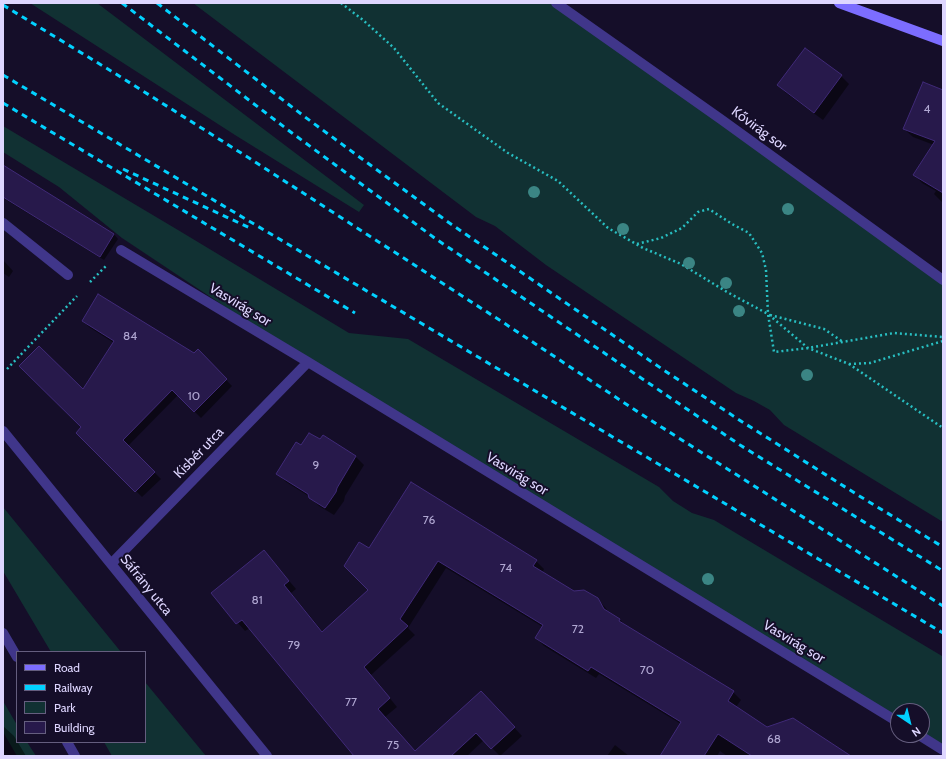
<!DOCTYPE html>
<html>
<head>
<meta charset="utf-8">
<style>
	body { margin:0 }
	#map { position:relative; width:946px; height:759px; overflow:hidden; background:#150e29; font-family:Cabin,sans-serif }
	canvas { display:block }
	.frame { position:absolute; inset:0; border:4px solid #ded6ff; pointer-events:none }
	.legend { position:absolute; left:16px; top:651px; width:130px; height:92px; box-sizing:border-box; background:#150e29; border:1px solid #655e7f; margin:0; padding:5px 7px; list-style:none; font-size:12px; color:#ded6ff }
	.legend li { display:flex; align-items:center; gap:8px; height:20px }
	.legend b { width:20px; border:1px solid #655e7f }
	.north { position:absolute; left:890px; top:703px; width:40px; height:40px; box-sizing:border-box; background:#150e29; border:1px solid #655e7f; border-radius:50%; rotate:145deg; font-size:11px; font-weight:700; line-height:16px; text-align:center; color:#ded6ff }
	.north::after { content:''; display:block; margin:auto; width:14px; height:18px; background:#02d1ff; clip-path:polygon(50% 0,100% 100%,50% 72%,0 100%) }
</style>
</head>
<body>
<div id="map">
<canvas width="946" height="759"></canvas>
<div class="frame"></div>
<ul class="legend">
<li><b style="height:5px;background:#7c6dff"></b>Road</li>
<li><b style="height:5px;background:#02d1ff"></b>Railway</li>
<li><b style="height:11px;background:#113133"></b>Park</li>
<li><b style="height:11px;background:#27194b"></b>Building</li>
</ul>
<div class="north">N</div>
</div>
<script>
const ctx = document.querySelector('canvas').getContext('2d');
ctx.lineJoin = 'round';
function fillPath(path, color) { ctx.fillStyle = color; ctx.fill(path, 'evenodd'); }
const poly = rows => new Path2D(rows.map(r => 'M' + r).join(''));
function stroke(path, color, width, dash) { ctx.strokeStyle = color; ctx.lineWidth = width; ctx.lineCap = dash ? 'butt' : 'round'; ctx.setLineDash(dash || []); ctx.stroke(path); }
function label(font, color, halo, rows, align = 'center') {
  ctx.font = font + ' Cabin,sans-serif'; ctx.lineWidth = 4; ctx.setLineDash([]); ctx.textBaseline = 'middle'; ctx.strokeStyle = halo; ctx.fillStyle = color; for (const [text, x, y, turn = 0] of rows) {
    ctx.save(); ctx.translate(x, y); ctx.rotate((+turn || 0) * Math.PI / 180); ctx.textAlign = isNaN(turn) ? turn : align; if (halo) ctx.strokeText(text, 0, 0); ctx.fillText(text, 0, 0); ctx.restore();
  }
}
fillPath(poly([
	[30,3,97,3,364,205,359,212,235,135],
	[193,3,556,3,943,280,943,522,784,425,770,410,754,401,736,393,546,265,495,226,476,217],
	[3,126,178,230,349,333,408,339,659,487,673,501,692,513,714,520,942,656,943,657,943,750,922,735,922,711,898,711,898,722,308,362,122,238,59,187,3,152],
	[3,507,121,652,51,652,3,571],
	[145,682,206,756,112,756,104,742,145,742],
	[3,701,17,725,17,742,27,742,36,756,17,756,3,732]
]), '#113133');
fillPath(poly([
	[841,76,849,84,823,120,786,93,778,85],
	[943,91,943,203,934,194,936,191,922,183,914,174,934,145,913,137,904,129],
	[3,166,114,234,118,239,104,260,3,198],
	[3,260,13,271,9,277,3,273],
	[83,321,195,354,198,351,232,386,201,418,178,395,128,446,161,479,142,497,77,433,82,427,83,391,114,343,89,327],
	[323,436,356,457,364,465,345,496,344,501,334,515,319,506,310,497,286,482,278,474,302,446,320,441],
	[369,550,536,561,544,569,542,573,574,592,597,599,605,607,609,613,620,620,628,628,733,692,741,700,736,707,767,728,835,756,727,756,720,751,717,756,661,756,681,724,599,674,596,678,544,646,536,638,543,627,446,568,408,628,415,635,371,675,397,707,385,717,415,752,489,700,522,736,500,756,484,740,467,756,356,756,250,628,245,631,212,593,264,551,296,589,291,593,323,632,369,590],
	[3,726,14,736,26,756,3,756],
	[615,745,629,756,607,756]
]), '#0007');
const building = poly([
	[805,48,842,75,814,113,777,85,805,48],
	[923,82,943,90,943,193,913,175,935,141,903,129,923,82],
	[3,165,114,234,100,257,3,197,3,165],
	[98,294,194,353,198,349,227,379,194,412,172,390,123,440,155,472,135,492,76,433,81,427,19,366,39,346,83,389,114,341,82,321,98,294],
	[309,433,320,439,323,435,356,456,337,488,336,492,325,508,309,498,308,494,276,474,296,442,301,445,309,433],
	[411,482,537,560,533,566,574,591,584,590,598,598,604,609,620,619,619,621,734,691,728,701,767,727,793,718,851,756,752,756,718,734,704,756,660,756,681,722,591,667,588,671,535,638,543,625,438,561,400,619,408,626,364,667,390,698,378,709,415,751,481,691,515,727,491,749,476,733,451,756,354,756,242,620,236,624,211,593,264,550,289,581,284,585,322,632,368,590,344,566,359,542,369,548,411,482]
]);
fillPath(building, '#27194b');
stroke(building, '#402a78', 1);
stroke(poly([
	[341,3,363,20,394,48,438,103,508,153,558,181,608,228,643,248,681,264,727,292,768,314,808,348,849,364,943,428],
	[637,244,661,238,682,228,698,212,709,209,732,224,749,233,762,253,766,270,768,314,774,352,808,348,894,333,943,337],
	[90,282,106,266],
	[770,315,824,329,843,342],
	[849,364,870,363,943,341],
	[7,369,77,296]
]), '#28bec1', 2.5, [2, 3]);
stroke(poly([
	[3,223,68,275],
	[3,633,17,657],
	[67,742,75,756]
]), '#40368a', 10);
stroke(poly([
	[556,3,722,120,943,280],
	[121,250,308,362,898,722],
	[3,431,267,756],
	[111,564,308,362],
	[919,735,943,750]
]), '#40368a', 10);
stroke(poly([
	[839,3,943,41]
]), '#7c6dff', 10);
stroke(poly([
	[122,3,292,133,436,239,740,445,943,571],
	[157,3,305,117,448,222,668,373,744,423,861,497,943,547],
	[3,5,116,74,249,158,504,323,641,414,943,606],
	[3,75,943,633],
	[3,103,355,313],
	[123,169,250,228]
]), '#02d1ff', 3, [6, 5]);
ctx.fillStyle = '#3b8584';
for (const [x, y] of [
	[534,192],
	[788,209],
	[623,229],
	[689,263],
	[726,283],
	[739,311],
	[807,375],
	[708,579]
]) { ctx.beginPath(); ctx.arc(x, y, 6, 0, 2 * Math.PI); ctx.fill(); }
label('12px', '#b0a7d2', null, [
	["4",927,109],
	["84",130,336],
	["10",194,396],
	["9",316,465],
	["76",429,520],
	["74",506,568],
	["81",257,600],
	["72",578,629],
	["79",294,645],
	["70",647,670],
	["77",351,702],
	["68",774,739],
	["75",393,745]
]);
label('14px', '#ded6ff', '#150e29', [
	["Kővirág sor",759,129,36],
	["Vasvirág sor",240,305,31],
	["Kisbér utca",199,453,-46],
	["Vasvirág sor",517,474,31],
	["Sáfrány utca",146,585,51],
	["Vasvirág sor",794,642,31]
]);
</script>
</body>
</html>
